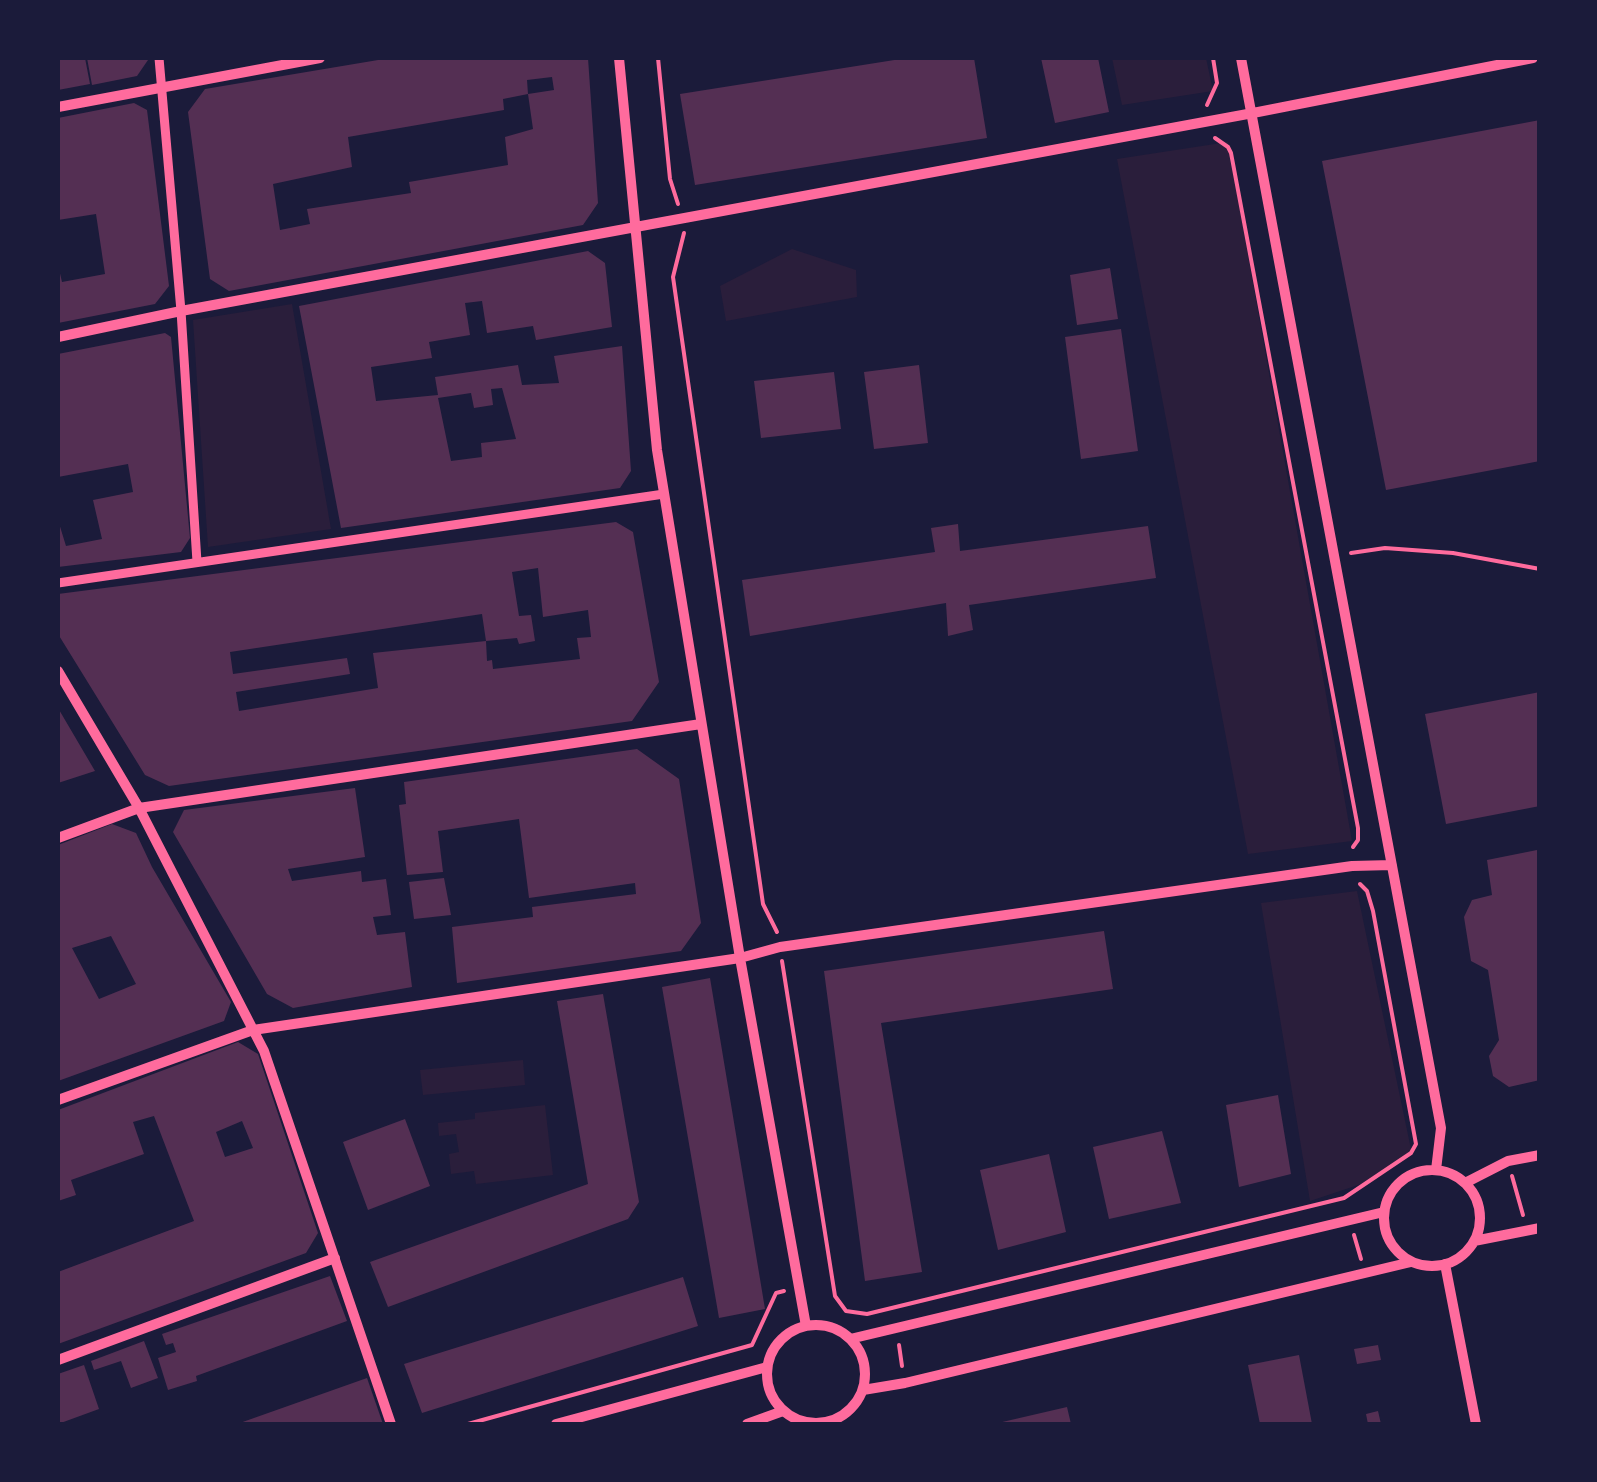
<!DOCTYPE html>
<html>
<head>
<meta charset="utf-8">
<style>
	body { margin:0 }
	#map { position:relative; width:1597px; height:1482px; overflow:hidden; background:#1b1b3a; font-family:"Source Sans 3",sans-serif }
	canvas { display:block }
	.frame { position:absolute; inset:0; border:60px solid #1b1b3a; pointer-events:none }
</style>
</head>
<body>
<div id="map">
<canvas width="1597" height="1482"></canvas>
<div class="frame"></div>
</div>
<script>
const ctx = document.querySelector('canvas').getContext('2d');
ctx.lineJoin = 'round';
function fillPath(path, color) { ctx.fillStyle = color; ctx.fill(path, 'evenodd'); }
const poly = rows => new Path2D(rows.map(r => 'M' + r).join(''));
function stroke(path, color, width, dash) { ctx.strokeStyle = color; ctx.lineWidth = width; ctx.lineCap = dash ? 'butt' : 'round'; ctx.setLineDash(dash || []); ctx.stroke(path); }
fillPath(poly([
	[1112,58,1206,58,1213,91,1122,105],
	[1228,142,1352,841,1248,854,1117,159],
	[792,249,856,270,857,297,726,321,720,286],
	[292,304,331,529,208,547,193,320],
	[1357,891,1412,1154,1370,1181,1310,1201,1261,903],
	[523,1060,525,1085,423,1095,420,1070],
	[545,1105,553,1175,476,1184,474,1171,451,1174,449,1154,459,1152,456,1134,439,1136,438,1123,475,1119,475,1113]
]), '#2a1e3b');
fillPath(poly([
	[58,58,85,58,90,84,58,90],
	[87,58,148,58,148,60,137,76,92,85],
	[390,58,588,58,598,203,583,225,229,291,210,279,188,112,205,89],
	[552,77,554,90,528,94,527,80],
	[528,94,533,129,505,137,508,165,409,182,411,193,307,209,310,224,280,230,273,184,352,167,348,137,504,110,503,99],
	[907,58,974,58,987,138,695,185,680,94],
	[1041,58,1098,58,1109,112,1055,123],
	[134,103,147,110,169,286,155,304,58,323,58,265,62,282,105,274,96,214,58,220,58,118],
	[1540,120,1540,461,1386,490,1322,161],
	[588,251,605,263,612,327,536,340,533,326,487,333,482,301,465,303,470,335,429,342,432,358,371,367,376,401,438,395,435,377,518,365,522,385,559,383,554,356,622,346,631,471,620,488,341,528,299,306],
	[502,388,516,439,481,443,482,457,451,461,438,398,471,393,474,408,493,405,491,389],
	[1110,268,1118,319,1077,325,1070,275],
	[1121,329,1138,451,1081,459,1065,337],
	[165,333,171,337,190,538,181,552,58,567,58,520,66,546,102,539,93,500,133,492,128,464,58,477,58,354],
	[919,365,928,443,874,449,864,372],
	[834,372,841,429,761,438,754,381],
	[616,522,633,532,659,682,632,721,169,786,145,775,58,634,58,594],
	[538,568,543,617,588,610,591,637,577,638,580,659,493,669,492,660,487,661,486,641,517,638,519,644,535,641,531,615,519,616,512,572],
	[482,614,486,641,373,653,378,688,239,711,236,692,350,674,347,658,233,674,230,652],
	[958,524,960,551,1148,526,1156,578,969,605,973,630,948,636,946,603,750,636,742,580,935,552,931,528],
	[1540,692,1540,806,1446,824,1425,714],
	[58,708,95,771,58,783],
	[637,749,679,779,701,923,681,951,457,983,452,927,533,917,532,907,636,894,635,883,529,898,519,819,438,831,443,872,407,875,399,805,406,804,404,782],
	[355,788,365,857,288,869,292,881,361,871,362,882,386,879,391,915,373,917,377,935,405,932,412,987,293,1008,267,994,173,832,184,810],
	[112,824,136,833,152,867,231,1002,224,1021,58,1081,58,845],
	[111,936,136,984,99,999,72,948],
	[1537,850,1540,864,1540,1080,1509,1087,1493,1076,1489,1056,1499,1040,1488,970,1471,961,1464,917,1472,900,1492,895,1487,860],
	[444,878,451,915,414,919,409,882],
	[1104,931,1113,989,881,1023,922,1272,865,1281,824,971],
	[710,978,765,1309,719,1318,662,987],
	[603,994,639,1202,628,1219,388,1307,370,1262,588,1184,557,1001],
	[238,1042,258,1054,318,1233,306,1253,58,1344,58,1272,194,1221,154,1116,133,1122,144,1154,71,1180,76,1195,58,1201,58,1110],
	[242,1121,253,1148,225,1157,216,1132],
	[1278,1095,1291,1174,1239,1187,1226,1105],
	[405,1119,430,1186,368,1210,343,1142],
	[1162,1131,1181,1203,1109,1219,1093,1147],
	[1049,1154,1066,1232,998,1250,980,1170],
	[330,1276,347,1321,196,1376,197,1381,168,1390,158,1358,176,1352,173,1343,166,1345,162,1334],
	[683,1277,698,1326,422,1413,404,1364],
	[144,1341,158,1378,131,1388,121,1361,94,1370,91,1361],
	[1378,1345,1381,1360,1357,1364,1354,1349],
	[1299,1355,1312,1424,1260,1424,1248,1365],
	[84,1365,99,1409,58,1424,58,1374],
	[367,1378,383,1424,237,1424],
	[1067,1407,1071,1424,998,1424,998,1423],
	[1378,1411,1381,1424,1368,1424,1366,1414]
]), '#542f53');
stroke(poly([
	[658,58,670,179,678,204],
	[1207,105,1217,83,1213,58],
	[1215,138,1228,147,1231,153,1358,828,1358,840,1353,847],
	[684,233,673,277,763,904,777,932],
	[1351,553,1385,548,1453,553,1540,569],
	[782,961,835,1296,846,1311,867,1314,1344,1198,1411,1153,1416,1144,1373,911,1367,891,1360,884],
	[1512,1176,1523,1215],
	[1354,1235,1361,1259],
	[899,1345,902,1366],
	[468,1424,752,1345,776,1293,784,1291]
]), '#ff6b9d', 4);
stroke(poly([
	[159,58,181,311,197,562],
	[58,583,664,494]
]), '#ff6b9d', 9);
stroke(poly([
	[619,58,657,450,740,958,806,1326],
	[1241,58,1441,1128,1436,1170],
	[58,107,320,58],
	[58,337,181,311,1253,113,1533,58],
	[58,671,139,808,264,1051,391,1424],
	[58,838,139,808,701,724],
	[58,1100,253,1030,740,958,780,947,1352,866,1392,865],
	'1384 1218a48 48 0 1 1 96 0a48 48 0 1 1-96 0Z',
	[1465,1183,1508,1161,1540,1155],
	[1474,1241,1540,1228],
	[1445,1264,1476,1424],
	'767 1374a49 49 0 1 1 98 0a49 49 0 1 1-98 0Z',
	[850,1339,1384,1212],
	[58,1360,335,1258],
	[863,1390,905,1383,1411,1262],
	[556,1424,767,1367],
	[747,1424,783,1411]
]), '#ff6b9d', 10);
</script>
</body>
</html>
